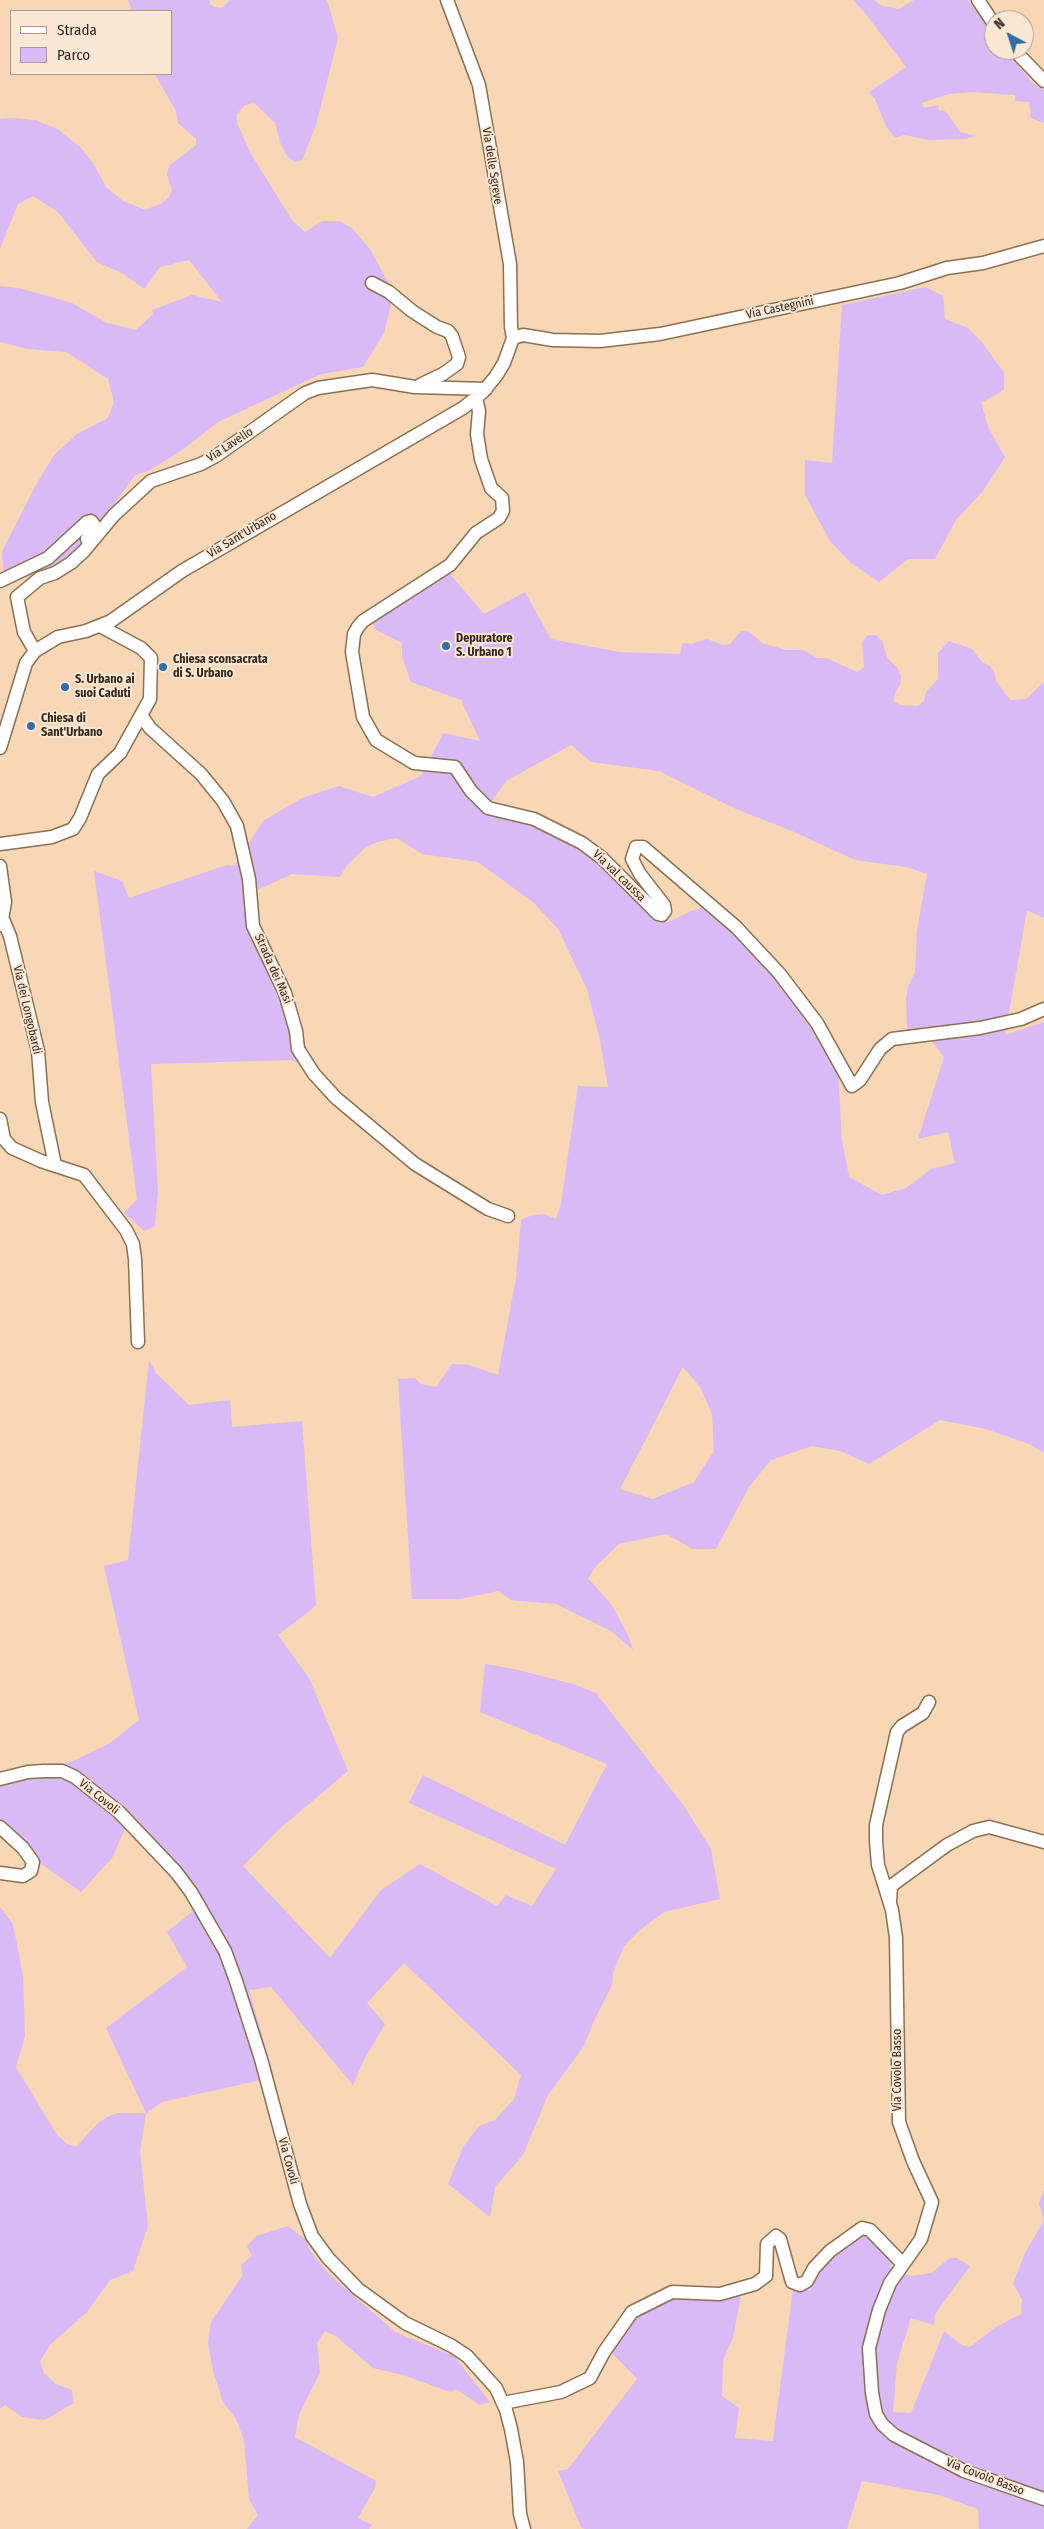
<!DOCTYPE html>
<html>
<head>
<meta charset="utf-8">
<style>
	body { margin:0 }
	#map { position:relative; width:1044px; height:2529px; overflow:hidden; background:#f7d7b6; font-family:"Fira Sans Condensed",sans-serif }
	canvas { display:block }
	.legend { position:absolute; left:10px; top:10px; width:162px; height:65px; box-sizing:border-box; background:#fbe7d3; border:1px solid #ab9a89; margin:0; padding:6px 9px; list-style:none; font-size:15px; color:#33271a }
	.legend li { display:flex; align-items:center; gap:10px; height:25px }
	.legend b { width:25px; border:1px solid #ab9a89 }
	.north { position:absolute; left:984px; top:10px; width:50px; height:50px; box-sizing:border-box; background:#fbe7d3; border:1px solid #ab9a89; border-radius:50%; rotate:320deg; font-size:14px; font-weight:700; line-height:20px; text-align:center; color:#33271a }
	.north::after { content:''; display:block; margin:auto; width:18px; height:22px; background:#2f6da4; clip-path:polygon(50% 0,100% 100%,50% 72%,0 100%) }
</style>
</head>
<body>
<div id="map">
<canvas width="1044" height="2529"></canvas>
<ul class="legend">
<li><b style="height:6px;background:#fff"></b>Strada</li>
<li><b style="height:14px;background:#d9b9f6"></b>Parco</li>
</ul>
<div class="north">N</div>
</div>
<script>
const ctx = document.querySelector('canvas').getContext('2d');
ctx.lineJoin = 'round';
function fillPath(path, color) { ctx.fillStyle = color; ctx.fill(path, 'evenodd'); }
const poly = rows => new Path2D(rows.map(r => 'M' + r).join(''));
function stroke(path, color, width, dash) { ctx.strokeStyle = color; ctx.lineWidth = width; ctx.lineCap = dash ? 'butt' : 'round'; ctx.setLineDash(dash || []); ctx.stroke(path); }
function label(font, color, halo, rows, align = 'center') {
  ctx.font = font + ' "Fira Sans Condensed",sans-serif'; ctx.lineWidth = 4; ctx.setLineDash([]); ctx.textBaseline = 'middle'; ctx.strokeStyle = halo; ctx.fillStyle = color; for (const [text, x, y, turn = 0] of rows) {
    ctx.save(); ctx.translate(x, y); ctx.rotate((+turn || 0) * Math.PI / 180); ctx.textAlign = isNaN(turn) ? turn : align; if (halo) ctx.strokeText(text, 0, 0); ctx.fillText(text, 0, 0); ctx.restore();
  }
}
fillPath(poly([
	[128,0,210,0,210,4,215,7,222,8,230,0,327,0,338,38,316,125,302,160,295,162,287,156,281,145,275,123,254,103,245,105,237,114,237,123,251,154,292,220,305,232,322,221,339,221,352,228,370,249,394,293,384,333,363,367,321,374,218,422,181,451,148,471,135,475,80,552,41,574,4,582,2,551,36,485,54,455,77,434,108,418,114,402,108,379,66,352,28,349,0,342,0,286,19,288,72,303,107,323,136,330,153,314,152,310,192,295,222,302,189,260,160,267,144,289,124,274,97,262,58,212,33,196,18,204,0,249,0,119,12,118,36,120,59,130,80,147,93,163,106,187,123,201,145,210,162,203,169,197,172,190,167,175,169,166,196,145,196,139,178,123,176,111,155,74,171,74,171,11,132,11],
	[853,0,874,0,882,6,899,9,914,0,968,0,994,37,994,50,1004,50,1034,84,1044,90,1044,123,1031,118,1029,102,1015,101,1015,95,972,92,949,94,922,103,924,108,938,105,939,111,943,110,947,113,960,132,975,136,966,139,930,140,904,135,895,138,886,126,875,99,869,92,906,67,865,13],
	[925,287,943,296,945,319,968,328,982,342,1004,373,1004,390,981,403,989,429,1005,457,983,491,956,520,935,559,908,559,879,582,851,563,830,541,805,495,805,460,832,463,842,305],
	[444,567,484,614,525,592,551,639,619,652,680,654,683,643,691,644,707,639,722,645,730,644,741,631,750,632,762,643,786,650,803,650,817,658,826,658,857,672,864,667,862,642,868,635,876,635,882,641,887,657,898,669,901,677,900,685,895,693,893,701,900,705,918,706,924,701,926,692,938,679,938,653,949,641,972,649,982,662,990,666,994,672,996,681,1010,700,1026,699,1044,682,1044,918,1027,910,1005,1035,1044,1022,1044,1453,1029,1444,986,1429,940,1420,869,1464,840,1451,812,1446,771,1460,749,1487,716,1549,693,1549,666,1534,619,1544,597,1565,588,1578,611,1604,628,1635,633,1650,611,1631,556,1604,511,1600,498,1591,460,1599,412,1599,398,1379,415,1378,421,1384,436,1387,452,1364,469,1365,498,1375,516,1278,521,1220,530,1216,544,1214,556,1219,561,1204,578,1086,608,1087,600,1040,587,989,558,929,534,903,478,862,422,854,397,838,377,842,365,848,347,865,340,877,292,874,253,892,254,913,299,1019,308,1055,298,1063,293,1060,151,1064,158,1192,155,1226,144,1231,124,1213,137,1199,94,871,122,881,129,898,227,865,234,866,263,821,302,798,339,786,373,797,421,776,443,733,480,741,461,700,411,682,402,657,402,643,376,630,367,615],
	[571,745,591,762,659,771,736,809,792,831,855,860,906,867,927,874,917,931,915,972,908,987,906,999,907,1027,909,1038,931,1040,944,1057,918,1139,948,1132,955,1163,931,1169,906,1188,882,1195,849,1177,842,1140,838,1071,795,1001,739,940,713,905,691,911,669,922,656,919,592,854,558,835,512,818,492,801,506,781],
	[683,1367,700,1387,712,1414,714,1451,694,1482,653,1499,620,1489],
	[149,1360,156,1373,189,1405,230,1400,232,1427,302,1421,316,1606,278,1635,309,1678,348,1771,278,1830,243,1866,330,1958,381,1890,420,1864,497,1906,506,1895,532,1906,556,1869,409,1803,423,1775,565,1845,607,1764,480,1712,485,1664,514,1669,573,1684,596,1693,684,1806,711,1849,720,1899,664,1912,641,1929,624,1946,613,1973,612,1985,593,2023,584,2046,548,2095,523,2155,495,2187,490,2217,448,2184,463,2147,479,2126,495,2120,514,2099,521,2075,404,1963,367,2003,385,2024,364,2060,353,2085,271,1987,249,1990,274,2077,162,2102,146,2113,140,2151,148,2226,133,2271,110,2280,87,2312,50,2345,40,2361,44,2373,56,2384,72,2390,74,2403,45,2420,22,2417,5,2405,0,2409,0,1907,13,1924,23,1976,25,2036,16,2067,57,2135,67,2144,76,2147,98,2123,109,2116,117,2113,146,2113,106,2028,187,1967,167,1932,197,1908,126,1827,112,1858,81,1892,0,1835,0,1772,71,1762,110,1743,139,1720,104,1566,128,1560],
	[1044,2190,1044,2529,979,2529,978,2509,939,2495,862,2481,847,2529,585,2529,581,2527,558,2471,568,2469,637,2379,608,2349,618,2328,666,2295,685,2296,698,2300,742,2290,733,2338,723,2360,722,2396,739,2408,735,2438,773,2441,793,2289,798,2289,856,2225,899,2255,889,2267,911,2276,931,2273,950,2258,957,2258,970,2266,935,2314,934,2325,911,2318,897,2363,893,2412,911,2413,944,2331,962,2345,970,2347,996,2327,1021,2314,1022,2299,1013,2284,1025,2253,1044,2220,1039,2203],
	[288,2226,306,2240,309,2249,328,2273,395,2332,454,2356,490,2402,480,2405,456,2389,450,2392,403,2375,373,2368,337,2337,325,2331,317,2343,320,2373,299,2415,295,2437,376,2481,375,2488,358,2518,372,2525,369,2529,247,2529,258,2515,249,2499,244,2440,236,2419,223,2402,213,2371,208,2342,211,2322,243,2275,241,2265,252,2256,247,2246,256,2236]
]), '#d9b9f6');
const minor = poly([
	[447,0,479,85,510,264,511,327,513,338],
	[978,0,994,24],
	[1014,50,1044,81],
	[372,283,389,292,412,311,437,327,448,331,452,336,459,357,457,364,443,374,420,385],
	[513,338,523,335,553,340,600,341,660,334,900,283,947,268,983,263,1044,246],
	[476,398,479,411,477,434,481,459,491,488,502,498,503,511,499,518,476,533,450,565,363,621,358,627,354,634,352,652,363,717,376,740,414,763,455,767,471,791,488,808,534,819,582,843,602,858,658,914,662,915,665,911,664,905,640,874,632,859,636,847,643,847,736,927,779,973,817,1023,852,1086,860,1080,880,1049,892,1039,980,1028,1021,1019,1044,1009],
	[0,581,48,558,87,522,91,521,95,526,87,539],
	[35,651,24,632,17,597,40,578,55,573,71,563,84,551,114,515,151,481,201,464,216,456,305,393,318,388,372,380,415,387,486,389],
	[141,715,150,728,201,774,223,801,237,826,249,879,253,926,285,993,296,1031,298,1049,314,1074,336,1098,415,1164,488,1209,508,1216],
	[0,748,26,663,35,651,58,637,86,631,111,621,182,571,463,408,483,392,496,376,504,363,513,338],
	[0,844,52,837,73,829,80,818,98,774,120,753,150,699,151,658,141,648,100,626],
	[0,866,5,902,1,925],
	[2,917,10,936,38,1051,42,1102,55,1165],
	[0,1119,4,1139,12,1148,41,1161,84,1175,126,1230,133,1244,135,1259,138,1342],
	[929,1702,923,1713,902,1726,897,1732,876,1825,876,1841,878,1865,892,1910,896,1938,899,2122,913,2161,932,2202,921,2239,890,2283,879,2310,869,2348,872,2393,876,2414,882,2424,894,2435,964,2471,1044,2499],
	[0,1779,28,1772,44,1771,62,1771,75,1777,119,1812,176,1872,191,1892,225,1951,236,1981,261,2059,300,2204,312,2236,328,2258,358,2289,405,2323,452,2346,467,2356,496,2388,506,2410,511,2429,517,2462,520,2514,524,2529],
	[0,1827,23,1848,33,1862,31,1871,23,1876,0,1873],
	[890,1902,891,1886,947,1845,973,1831,989,1827,1044,1842],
	[503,2403,561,2392,590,2378,604,2352,632,2312,672,2292,720,2294,755,2284,766,2276,767,2244,776,2236,780,2239,792,2282,800,2285,807,2281,814,2268,830,2251,862,2228,870,2230,902,2263]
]);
stroke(minor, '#8b6f50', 15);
stroke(minor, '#fff', 12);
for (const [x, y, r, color] of [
	[446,646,5,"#2f6da4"],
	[163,667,5,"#2f6da4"],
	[65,687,5,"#2f6da4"],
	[31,726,5,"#2f6da4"]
]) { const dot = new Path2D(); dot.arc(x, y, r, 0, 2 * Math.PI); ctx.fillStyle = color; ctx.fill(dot); stroke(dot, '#fbe7d3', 2); }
label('12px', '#33271a', '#fbe7d3', [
	["Via delle Sgreve",492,166,81],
	["Via Castegnini",780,308,-12],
	["Via Lavello",230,445,-33],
	["Via Sant'Urbano",242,535,-31],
	["Via val caussa",619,876,44],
	["Strada dei Masi",273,969,66],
	["Via dei Longobardi",27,1010,77],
	["Via Covoli",99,1797,39],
	["Via Covolo Basso",898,2070,-90],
	["Via Covoli",288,2161,75],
	["Via Covolo Basso",985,2477,21]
]);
label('bold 12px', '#33271a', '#fbe7d3', [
	["Depuratore",456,639],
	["S. Urbano 1",456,653],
	["Chiesa sconsacrata",173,660],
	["di S. Urbano",173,674],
	["S. Urbano ai",75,680],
	["suoi Caduti",75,694],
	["Chiesa di",41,719],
	["Sant'Urbano",41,733]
], 'left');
</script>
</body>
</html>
